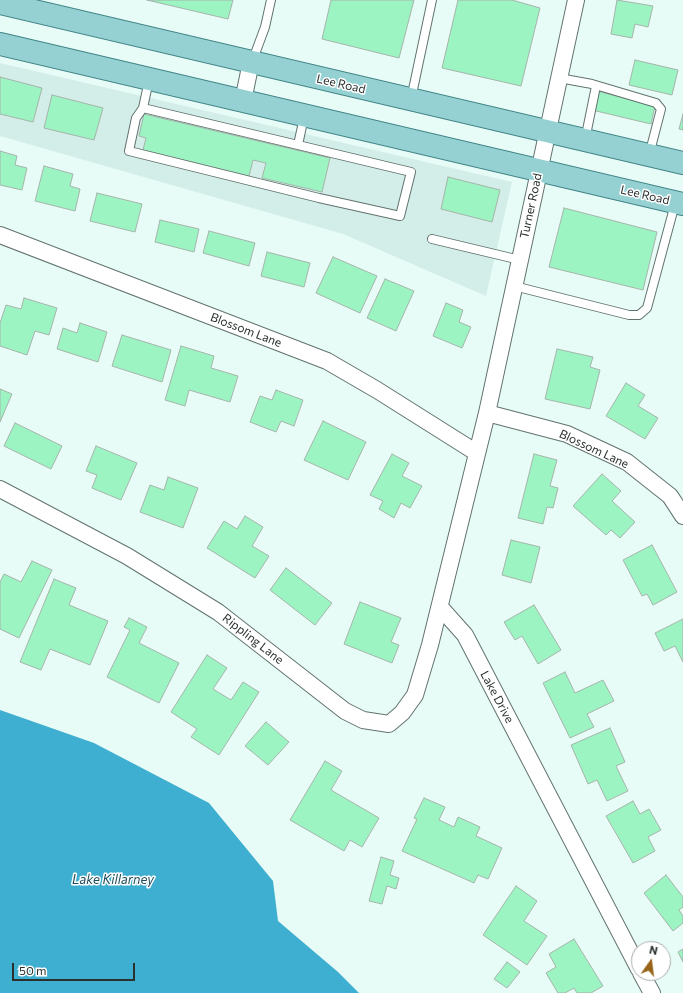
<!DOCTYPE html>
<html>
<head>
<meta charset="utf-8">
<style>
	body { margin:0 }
	#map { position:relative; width:683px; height:993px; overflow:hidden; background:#e8fcf7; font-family:Commissioner,sans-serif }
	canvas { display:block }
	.north { position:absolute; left:631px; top:941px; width:40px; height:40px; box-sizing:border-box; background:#fff; border:1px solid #aaadac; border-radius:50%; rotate:14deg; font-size:11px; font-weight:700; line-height:16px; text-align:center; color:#2a312f }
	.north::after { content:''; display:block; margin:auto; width:14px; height:18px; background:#976418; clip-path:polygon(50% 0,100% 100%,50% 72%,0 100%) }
	.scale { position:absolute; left:12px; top:963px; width:123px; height:18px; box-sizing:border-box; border:2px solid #2a312f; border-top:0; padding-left:5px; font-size:12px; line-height:14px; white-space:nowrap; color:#2a312f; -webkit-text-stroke:3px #fff; paint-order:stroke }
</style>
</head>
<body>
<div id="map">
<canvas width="683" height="993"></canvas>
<div class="north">N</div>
<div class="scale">50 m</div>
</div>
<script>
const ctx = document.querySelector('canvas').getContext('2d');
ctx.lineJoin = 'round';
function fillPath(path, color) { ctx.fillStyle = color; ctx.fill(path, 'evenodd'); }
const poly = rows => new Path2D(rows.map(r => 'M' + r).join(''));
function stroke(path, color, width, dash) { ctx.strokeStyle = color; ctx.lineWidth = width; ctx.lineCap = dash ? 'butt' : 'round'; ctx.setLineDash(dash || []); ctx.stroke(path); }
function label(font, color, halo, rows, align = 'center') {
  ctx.font = font + ' Commissioner,sans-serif'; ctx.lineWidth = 3; ctx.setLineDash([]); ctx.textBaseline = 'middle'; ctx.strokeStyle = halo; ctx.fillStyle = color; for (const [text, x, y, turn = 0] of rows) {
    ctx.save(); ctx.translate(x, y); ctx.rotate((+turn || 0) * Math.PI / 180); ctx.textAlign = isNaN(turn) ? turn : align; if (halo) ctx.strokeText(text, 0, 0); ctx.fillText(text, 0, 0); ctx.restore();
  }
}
fillPath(poly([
	[0,63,512,182,486,296,343,234,0,136]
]), '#d3eee8');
fillPath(poly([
	[0,710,94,743,209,803,273,881,278,921,338,972,359,993,0,993]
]), '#3eaed1');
const building = poly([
	[147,0,233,0,228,19,147,0],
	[331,0,414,0,399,58,322,39,331,0],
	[458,0,512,0,540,8,521,86,442,68,458,0],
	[617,0,653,6,648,27,635,24,632,38,611,34,617,0],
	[635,60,678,70,672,95,629,85,635,60],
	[0,77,42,88,33,122,0,114,0,77],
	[597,91,655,106,651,124,592,110,597,91],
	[52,95,103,108,94,140,44,128,52,95],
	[144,114,330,158,322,192,262,178,266,163,253,160,249,176,143,150,146,138,139,136,144,114],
	[683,114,683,130,679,129,683,114],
	[0,151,17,156,15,165,27,168,22,190,0,185,0,151],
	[44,166,73,174,70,186,80,189,75,211,35,201,44,166],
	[448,177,500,190,492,222,441,209,448,177],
	[97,193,142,204,135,232,90,221,97,193],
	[564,208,657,232,643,290,549,267,564,208],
	[160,220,199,229,194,252,155,242,160,220],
	[209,231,255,243,249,266,203,253,209,231],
	[267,252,310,263,304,287,261,276,267,252],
	[333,257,377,276,360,313,316,293,333,257],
	[385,279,414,291,396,331,367,318,385,279],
	[24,298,57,308,49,335,35,331,27,355,0,346,0,323,6,305,21,309,24,298],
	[446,303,463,310,459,322,471,327,462,348,433,336,446,303],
	[80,323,107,332,98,362,57,349,63,328,77,333,80,323],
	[122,335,171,350,162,382,112,366,122,335],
	[181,346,214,356,211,368,238,376,230,402,189,390,185,406,165,400,181,346],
	[557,349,593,357,590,367,600,370,590,409,545,399,557,349],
	[626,383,645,395,638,406,658,418,645,439,606,416,626,383],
	[0,389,12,394,0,422,0,389],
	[276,390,303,400,294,426,281,421,276,432,250,422,260,396,272,400,276,390],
	[323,421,366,442,348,480,304,460,323,421],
	[15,423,62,446,51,469,4,446,15,423],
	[96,446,137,463,121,500,92,488,97,475,86,471,96,446],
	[392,454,409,463,402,476,422,486,410,508,401,503,394,518,379,509,383,501,370,495,392,454],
	[534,454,557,460,550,486,558,488,553,508,547,507,543,524,518,518,534,454],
	[602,474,621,491,612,501,635,522,620,538,611,530,606,535,573,506,602,474],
	[168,477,198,488,183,528,140,512,150,485,164,490,168,477],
	[245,516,263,527,252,546,269,556,255,578,207,548,224,521,237,529,245,516],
	[511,540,540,547,531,583,502,575,511,540],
	[652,545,677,592,653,605,647,594,642,596,623,560,652,545],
	[32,561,52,570,19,638,0,629,0,582,4,574,21,582,32,561],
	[286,568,332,603,315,625,270,590,286,568],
	[54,579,76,588,69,605,108,621,90,665,50,649,41,670,20,662,54,579],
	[360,602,401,618,391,642,399,645,392,663,344,644,360,602],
	[534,605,561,650,538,664,522,636,515,640,504,622,534,605],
	[129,618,147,627,139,643,179,663,159,703,107,677,130,630,124,627,129,618],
	[683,619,683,662,675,646,664,651,655,633,683,619],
	[207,655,227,668,213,689,231,700,243,682,259,692,219,755,191,737,197,729,171,712,207,655],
	[565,672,575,693,603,680,614,701,587,714,594,727,570,738,543,683,565,672],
	[266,722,289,742,268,765,245,746,266,722],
	[610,728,625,762,616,766,628,791,607,801,597,780,588,784,571,745,610,728],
	[325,761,342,771,331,790,379,818,362,847,350,840,344,851,290,820,325,761],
	[424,798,445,807,439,820,454,827,458,817,480,827,476,836,502,848,488,879,478,875,474,883,402,851,417,819,414,818,424,798],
	[633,801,640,814,649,809,661,830,648,837,655,851,633,863,606,816,633,801],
	[381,857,394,861,390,875,399,878,396,889,387,886,382,904,369,901,381,857],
	[666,875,683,897,683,907,679,910,683,916,683,923,673,931,644,893,666,875],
	[516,886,537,901,524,921,547,936,527,965,483,935,516,886],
	[574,939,603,986,591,993,577,993,574,988,565,993,558,993,546,973,556,967,549,954,574,939],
	[683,949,683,962,678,952,683,949],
	[507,962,520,972,507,988,494,979,507,962]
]);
fillPath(building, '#9cf4c2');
stroke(building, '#a6b4ab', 1);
const lane = poly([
	[252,62,265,27,271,0],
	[559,78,592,84,656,103,661,109,649,155],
	[149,80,143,108,298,145,304,117],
	[411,99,432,0],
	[143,108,136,118,129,151,319,198,400,216,411,172,298,145],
	[585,140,596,86],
	[432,239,520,260],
	[514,286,629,315,639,315,647,308,675,204]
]);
const street = poly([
	[243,101,251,62],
	[0,235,327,361,377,390,477,453],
	[487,413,567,434,627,462,670,496,683,516],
	[0,489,127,556,218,612,345,711,363,720,389,724,402,713,415,695,430,645,487,413,576,0],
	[440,607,465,635,639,969],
	[641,973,652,993]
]);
const primary = poly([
	[0,3,683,163],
	[0,44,683,204]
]);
stroke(lane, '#62736f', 10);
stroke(street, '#62736f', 18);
stroke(primary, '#418487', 24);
stroke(lane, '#fff', 8);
stroke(street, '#fff', 16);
stroke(primary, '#95d0d3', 22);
label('12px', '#2a312f', '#fff', [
	["Lee Road",341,84,13],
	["Lee Road",645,195,13],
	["Turner Road",531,206,-78],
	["Blossom Lane",246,330,21],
	["Blossom Lane",594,449,25],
	["Rippling Lane",253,639,38],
	["Lake Drive",497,697,62]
]);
label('italic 13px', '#1f4d5c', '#fff', [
	["Lake Killarney",113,880]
]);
</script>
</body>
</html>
